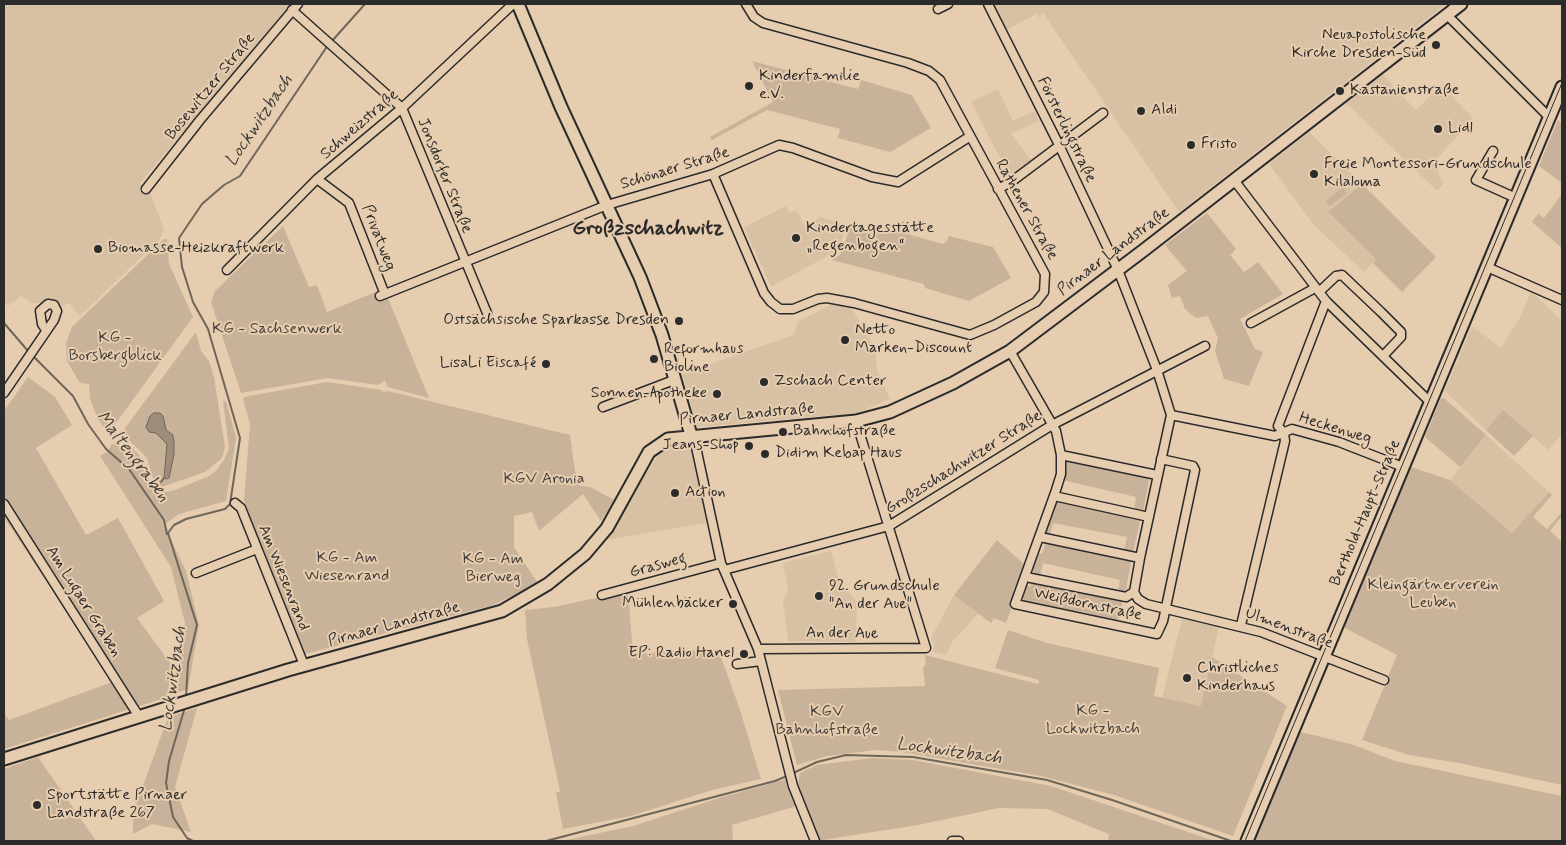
<!DOCTYPE html>
<html>
<head>
<meta charset="utf-8">
<style>
	body { margin:0 }
	#map { position:relative; width:1566px; height:845px; overflow:hidden; background:#e7cdaf; font-family:Mynerve,sans-serif }
	canvas { display:block }
	.frame { position:absolute; inset:0; border:5px solid #2b2b2b; pointer-events:none }
</style>
</head>
<body>
<div id="map">
<canvas width="1566" height="845"></canvas>
<div class="frame"></div>
</div>
<script>
const ctx = document.querySelector('canvas').getContext('2d');
ctx.lineJoin = 'round';
function fillPath(path, color) { ctx.fillStyle = color; ctx.fill(path, 'evenodd'); }
const poly = rows => new Path2D(rows.map(r => 'M' + r).join(''));
function stroke(path, color, width, dash) { ctx.strokeStyle = color; ctx.lineWidth = width; ctx.lineCap = dash ? 'butt' : 'round'; ctx.setLineDash(dash || []); ctx.stroke(path); }
function label(font, color, halo, rows, align = 'center') {
  ctx.font = font + ' Mynerve,sans-serif'; ctx.lineWidth = 4; ctx.setLineDash([]); ctx.textBaseline = 'middle'; ctx.strokeStyle = halo; ctx.fillStyle = color; for (const [text, x, y, turn = 0] of rows) {
    ctx.save(); ctx.translate(x, y); ctx.rotate((+turn || 0) * Math.PI / 180); ctx.textAlign = isNaN(turn) ? turn : align; if (halo) ctx.strokeText(text, 0, 0); ctx.fillText(text, 0, 0); ctx.restore();
  }
}
fillPath(poly([
	[4,4,291,4,140,183,150,192,164,230,159,240,80,316,69,303,60,307,54,303,31,303,21,296,8,306,4,301],
	[989,4,1446,4,1179,212,1043,13,1039,18,1036,14,1003,32],
	[1383,75,1416,110,1441,85,1473,118,1436,160,1437,170,1443,184,1437,191,1346,103],
	[998,89,1013,121,1034,111,1039,121,1011,134,1031,160,1011,174,994,147,971,102],
	[1309,132,1362,184,1328,212,1376,259,1364,272,1314,225,1269,164],
	[786,206,790,213,796,210,805,226,821,217,846,224,840,249,771,287,744,227],
	[1531,291,1562,321,1562,434,1548,450,1503,410,1486,430,1445,391,1472,326,1501,348,1521,316],
	[834,303,850,305,876,350,877,370,890,399,856,413,697,427,682,374,793,335,799,321],
	[1486,435,1549,492,1512,533,1450,480],
	[689,442,707,523,606,540,661,450,672,443],
	[831,551,840,583,857,602,856,642,788,641,783,601,788,591,783,563],
	[954,595,979,613,952,642,946,655,932,652,935,645,931,638],
	[1182,619,1219,627,1201,706,1162,698]
]), '#d7c0a4');
fillPath(poly([
	[752,61,858,89,861,80,912,95,931,128,890,152,838,138,840,129,767,110,712,140,710,137,773,102],
	[1558,120,1562,124,1562,183,1539,166],
	[1362,184,1436,257,1402,292,1373,263,1376,259,1328,212],
	[1343,187,1347,193,1330,206,1326,201],
	[1562,194,1562,248,1532,222,1538,214,1544,218],
	[1207,213,1236,249,1230,255,1244,272,1258,262,1283,294,1240,319,1255,349,1263,352,1249,386,1224,379,1215,351,1218,338,1208,316,1196,318,1185,309,1180,296,1172,298,1168,285,1187,271,1165,245],
	[851,225,885,234,893,230,943,244,947,241,949,236,993,247,1011,278,969,301,925,288,924,284,832,260,840,255],
	[283,226,309,287,317,285,327,312,378,291,382,300,388,298,429,398,388,387,385,380,378,385,328,378,241,393,211,302,215,291],
	[164,239,167,239,169,264,193,317,108,434,97,417,90,399,89,384,80,383,67,361,66,344,72,327],
	[196,332,201,351,209,361,214,377,225,447,222,458,205,472,162,487,153,478,147,458,130,441,123,431],
	[28,377,55,397,72,425,36,448,86,535,118,518,164,601,137,618,171,664,168,697,4,749,4,713,9,720,112,682,4,517,4,411],
	[327,382,382,390,383,392,388,391,570,435,575,471,580,486,590,487,614,500,601,521,583,494,539,531,532,512,514,516,514,547,537,582,519,593,490,606,305,654,244,501,250,424,243,399,244,397],
	[1441,398,1445,399,1486,435,1460,467,1425,437],
	[223,401,226,401,236,438,226,501,179,514,164,525,186,571,199,625,188,689,177,693,185,623,171,567,100,456,107,452,112,444,127,445,139,454,152,486,155,490,161,492,172,491,207,477,215,472,224,460,229,448],
	[1503,410,1533,436,1514,456,1486,430],
	[1065,456,1150,475,1143,512,1134,510,1136,497,1062,480],
	[1411,467,1450,480,1512,533,1549,492,1552,495,1533,517,1547,529,1562,512,1562,516,1550,531,1562,542,1562,785,1459,763,1409,755,1362,740,1397,655,1345,628,1344,625],
	[1055,497,1141,516,1133,553,1124,551,1127,537,1053,523,1050,535,1047,535,1044,530],
	[1047,539,1132,557,1125,594,1118,593,1120,580,1043,563,1040,576,1034,574,1032,564,1036,553,1042,554],
	[997,540,1027,567,1006,623,994,618,991,623,954,595],
	[1033,579,1123,599,1118,622,1092,617,1088,613,1077,611,1076,613,1026,603,1021,595,1024,585,1030,587],
	[628,591,633,654,718,649,739,707,761,779,712,790,631,816,563,829,556,793,560,791,527,639,525,610,554,607],
	[1008,630,1047,643,1159,668,1154,696,1201,706,1212,657,1287,706,1233,836,1114,795,1041,776,902,752,876,750,827,756,797,765,778,690,925,686,923,668,926,664,925,655,1038,684,1039,680,995,668],
	[197,708,175,787,191,832,152,824,133,834,133,813,168,717],
	[1297,731,1354,745,1395,761,1562,796,1562,841,1252,841],
	[38,757,96,841,4,841,4,769],
	[873,758,913,760,1051,786,1215,841,1108,841,1109,834,1047,809,999,808,918,825,816,841,798,784,800,773,817,765],
	[787,779,797,806,732,825,733,841,561,841,633,826,719,798]
]), '#c8b299');
const water = poly([
	[154,413,160,413,163,416,166,430,173,435,174,442,174,454,169,478,167,479,164,478,167,444,156,433,149,432,146,427,150,416,154,413]
]);
fillPath(water, '#9d8d7a');
stroke(water, '#6f665a', 1);
stroke(poly([
	[332,41,365,4],
	[4,323,28,351],
	[33,356,73,396,88,424,106,449,129,469,164,520,167,534],
	[161,482,164,478],
	[186,697,188,663,197,625,168,533,174,525,186,519,225,509,230,504,240,438,208,329,193,302,182,267,179,238,202,204,224,185,240,176,328,45],
	[185,707,169,761,166,783,173,817,187,838,193,841],
	[791,774,817,762,846,755,913,757,1047,780,1112,800,1231,841],
	[546,841,775,781,787,776]
]), '#6f665a', 2);
const street = poly([
	[988,4,1059,145,1118,270,1157,370,1171,415,1140,558,1134,592,1138,599,1146,604,1261,632,1384,680],
	[938,9,948,4],
	[292,10,402,108,487,313],
	[1447,15,1549,117],
	[1493,151,1476,180,1516,198],
	[713,174,764,293,771,302,780,309,793,309,818,299,827,298,854,303,970,335,994,325,1036,302,1044,292,1045,274,940,80,929,71,908,63,763,23,754,17,746,4],
	[317,179,349,203,384,292],
	[1234,180,1326,301,1430,402],
	[146,189,200,120,298,4],
	[998,189,1011,182,1103,113],
	[1487,267,1562,300],
	[227,270,317,179,402,108,513,4],
	[1319,292,1336,276,1342,275,1381,312,1401,332,1401,337,1383,356],
	[380,296,607,205,713,174,779,145,793,148,872,177,898,182,969,137],
	[1251,323,1315,288],
	[1010,351,1056,431,1061,455,1061,474,1056,490,1015,604,1157,634,1163,621,1195,470,1193,466,1161,459],
	[4,393,54,320,57,311,54,305,48,304,40,311,42,324,46,330],
	[603,407,674,380],
	[1171,415,1275,436,1292,429,1339,442,1403,467],
	[691,435,696,447,721,563,758,649,793,786,815,841],
	[1061,455,1157,475],
	[1054,496,1149,517],
	[235,503,241,508,304,665],
	[4,504,138,715],
	[1040,537,1140,558],
	[724,570,889,526,1052,425,1205,346],
	[196,573,257,549],
	[1026,577,1126,597,1134,592],
	[602,595,721,563],
	[1241,625,1285,441,1284,433,1278,426,1326,301],
	[758,649,926,648,856,421],
	[737,664,761,661],
	[952,841,959,841]
]);
const secondary = poly([
	[518,4,561,107,640,277,662,335,691,435],
	[4,759,288,670,502,611,548,584,585,554,607,528,649,452,668,439,856,421,890,412,953,383,1010,351,1144,250,1461,4],
	[1247,841,1562,87]
]);
stroke(street, '#2b2b2b', 11);
stroke(secondary, '#2b2b2b', 15);
stroke(street, '#e7cdaf', 8);
stroke(secondary, '#e7cdaf', 11);
stroke(poly([
	[1245,841,1562,83]
]), '#2b2b2b', 1);
for (const [x, y, r, color] of [
	[1436,45,5,"#2b2b2b"],
	[749,86,5,"#2b2b2b"],
	[1340,91,5,"#2b2b2b"],
	[1141,111,5,"#2b2b2b"],
	[1438,129,5,"#2b2b2b"],
	[1191,145,5,"#2b2b2b"],
	[1314,174,5,"#2b2b2b"],
	[796,238,5,"#2b2b2b"],
	[98,249,5,"#2b2b2b"],
	[679,321,5,"#2b2b2b"],
	[845,340,5,"#2b2b2b"],
	[654,359,5,"#2b2b2b"],
	[546,364,5,"#2b2b2b"],
	[764,382,5,"#2b2b2b"],
	[717,394,5,"#2b2b2b"],
	[783,432,5,"#2b2b2b"],
	[749,446,5,"#2b2b2b"],
	[765,454,5,"#2b2b2b"],
	[675,493,5,"#2b2b2b"],
	[819,596,5,"#2b2b2b"],
	[733,604,5,"#2b2b2b"],
	[744,654,5,"#2b2b2b"],
	[1187,678,5,"#2b2b2b"],
	[37,805,5,"#2b2b2b"]
]) { const dot = new Path2D(); dot.arc(x, y, r, 0, 2 * Math.PI); ctx.fillStyle = color; ctx.fill(dot); stroke(dot, '#e7cdaf', 2); }
label('16px', '#2b2b2b', '#e7cdaf', [
	["Neuapostolische",1426,36,"right"],
	["Kirche Dresden-Süd",1426,54,"right"],
	["Kinderfamilie",759,77],
	["e.V.",759,95],
	["Kastanienstraße",1350,91],
	["Aldi",1151,111],
	["Lidl",1448,129],
	["Fristo",1201,145],
	["Freie Montessori-Grundschule",1324,165],
	["Kilaloma",1324,183],
	["Kindertagesstätte",806,229],
	["„Regenbogen“",806,247],
	["Biomasse-Heizkraftwerk",108,249],
	["Ostsächsische Sparkasse Dresden",669,321,"right"],
	["Netto",855,331],
	["Marken-Discount",855,349],
	["Reformhaus",664,350],
	["Bioline",664,368],
	["LisaLi Eiscafé",536,364,"right"],
	["Zschach Center",774,382],
	["Sonnen-Apotheke",707,394,"right"],
	["Bahnhofstraße",793,432],
	["Jeans-Shop",739,446,"right"],
	["Didim Kebap Haus",775,454],
	["Action",685,493],
	["92. Grundschule",829,587],
	["\"An der Aue\"",829,605],
	["Mühlenbäcker",723,604,"right"],
	["EP: Radio Hanel",734,654,"right"],
	["Christliches",1197,669],
	["Kinderhaus",1197,687],
	["Sportstätte Pirnaer",47,796],
	["Landstraße 267",47,814]
], 'left');
label('16px', '#2b2b2b', '#e7cdaf', [
	["Bosewitzer Straße",211,87,-51],
	["Schweizstraße",360,125,-41],
	["Försterlingstraße",1066,130,64],
	["Schönaer Straße",675,169,-17],
	["Jonsdorfer Straße",444,176,68],
	["Rathener Straße",1026,210,61],
	["Privatweg",378,238,69],
	["Pirnaer Landstraße",1114,252,-37],
	["Pirnaer Landstraße",747,415,-5],
	["Heckenweg",1335,429,17],
	["Großzschachwitzer Straße",964,463,-32],
	["Berthold-Haupt-Straße",1366,513,-67],
	["Grasweg",658,566,-15],
	["Am Wiesenrand",283,578,68],
	["Am Lugaer Graben",83,602,58],
	["Weißdornstraße",1088,605,12],
	["Pirnaer Landstraße",394,625,-15],
	["Ulmenstraße",1289,629,20],
	["An der Aue",842,634,1]
]);
label('16px', '#433f3c', '#e7cdaf', [
	["KG - Sachsenwerk",277,330],
	["KG -",115,339],
	["Borsbergblick",115,357],
	["KGV Aronia",544,480],
	["KG - Am",347,559],
	["Wiesenrand",347,577],
	["KG - Am",493,560],
	["Bierweg",493,578],
	["Kleingärtnerverein",1433,586],
	["Leuben",1433,604],
	["KG -",1093,712],
	["Lockwitzbach",1093,730],
	["KGV",827,713],
	["Bahnhofstraße",827,731]
]);
label('italic 18px', '#423f3b', '#e7cdaf', [
	["Lockwitzbach",260,121,-56],
	["Maltengraben",132,457,53],
	["Lockwitzbach",174,679,-82],
	["Lockwitzbach",949,752,8]
]);
label('bold 21px', '#2b2b2b', '#e7cdaf', [
	["Großzschachwitz",648,230]
]);
</script>
</body>
</html>
